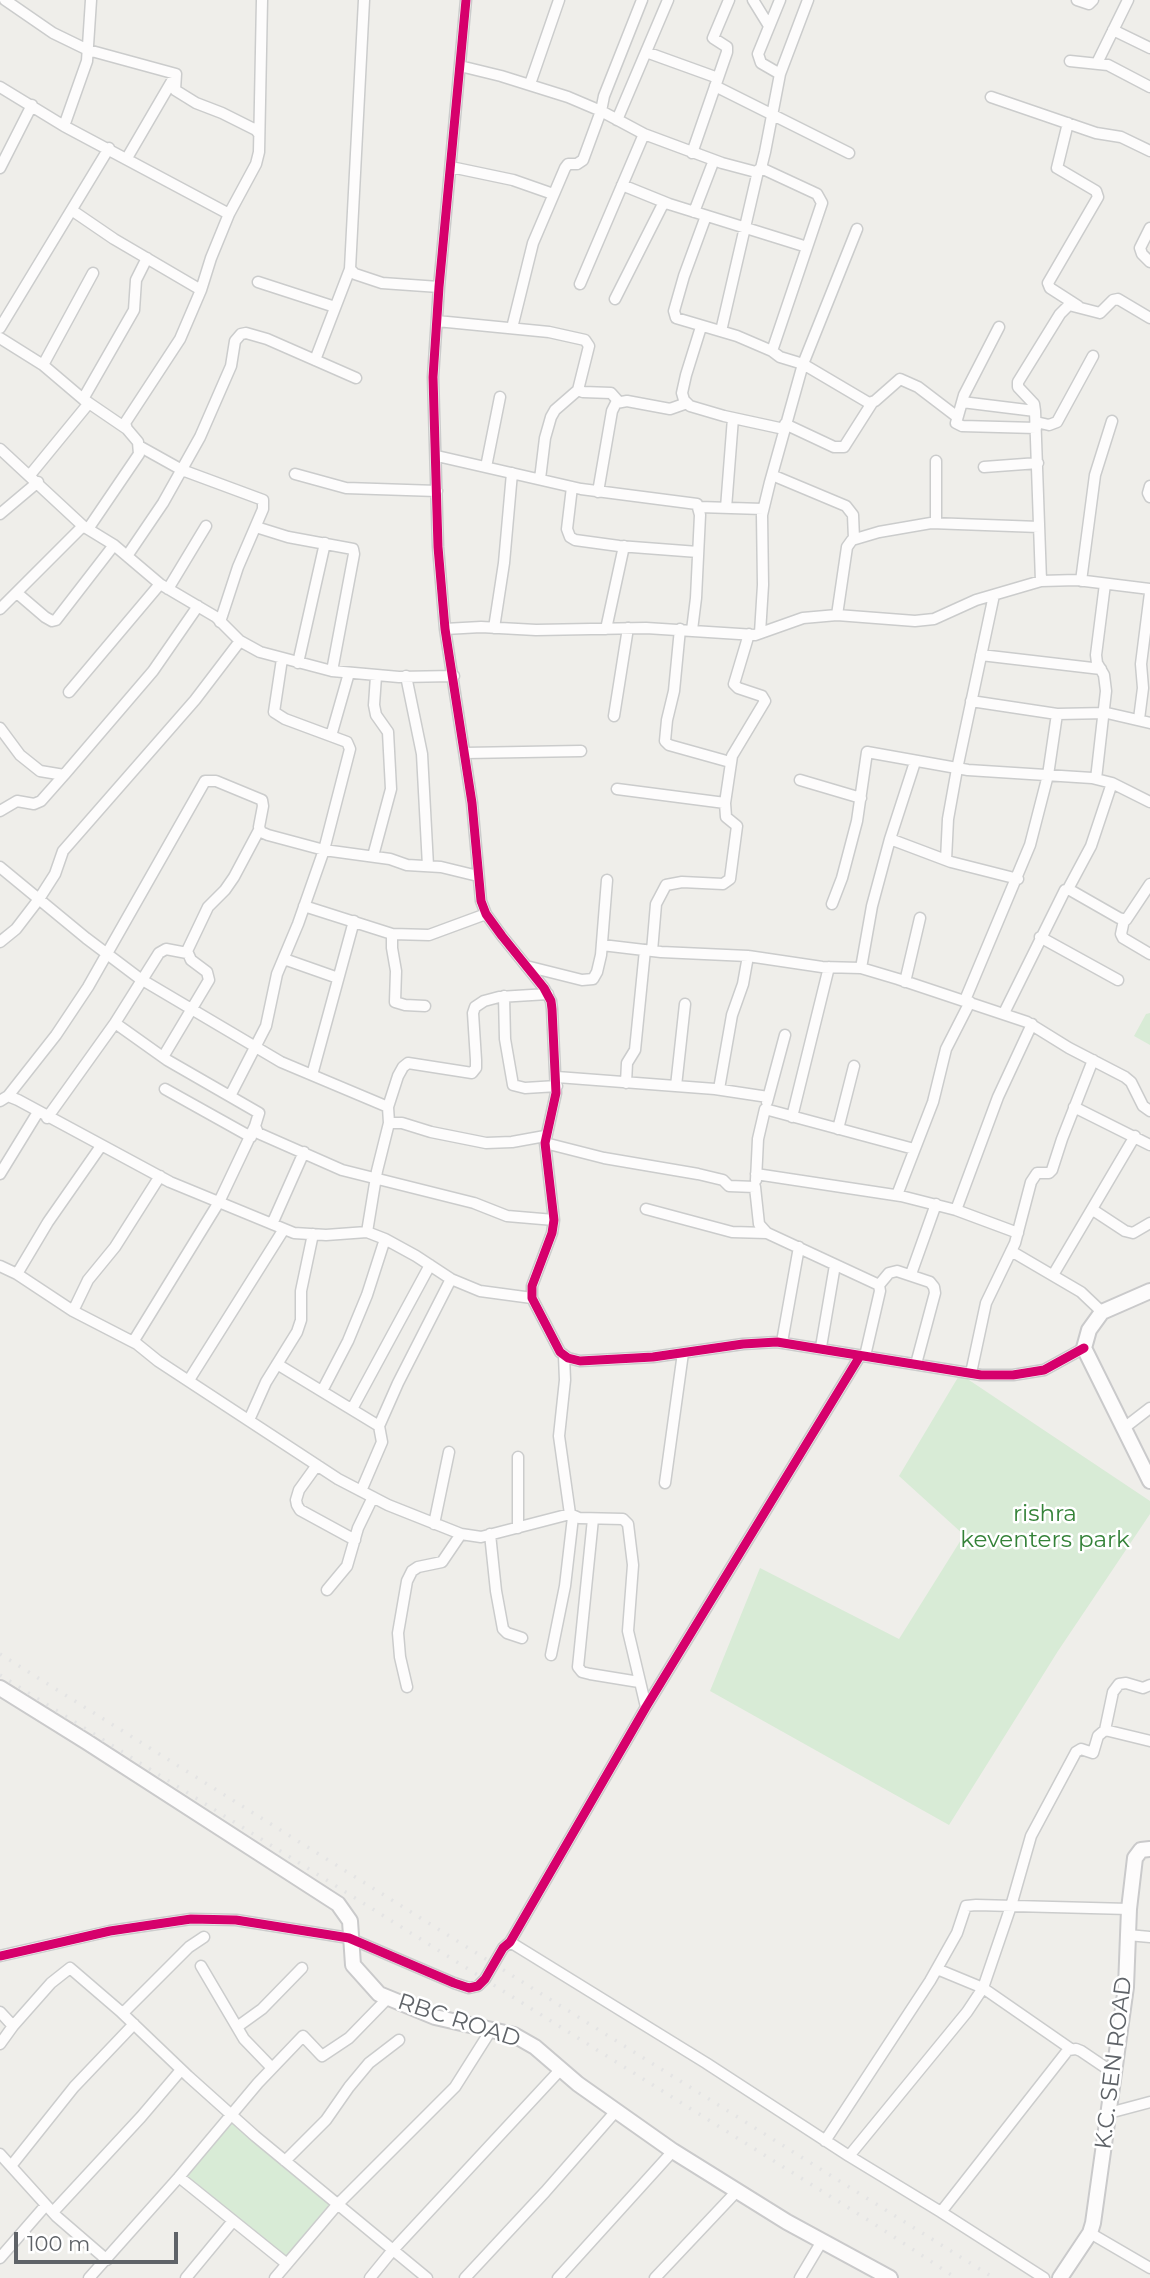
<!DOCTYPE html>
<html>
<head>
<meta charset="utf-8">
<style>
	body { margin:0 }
	#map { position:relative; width:1150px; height:2278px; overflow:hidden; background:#efeeea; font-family:Montserrat,sans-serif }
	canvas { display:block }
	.scale { position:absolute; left:14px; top:2232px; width:164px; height:32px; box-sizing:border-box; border:4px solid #5f6368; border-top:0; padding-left:9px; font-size:21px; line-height:24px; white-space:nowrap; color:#5f6368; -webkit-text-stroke:5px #fff; paint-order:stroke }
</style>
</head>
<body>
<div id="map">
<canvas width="1150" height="2278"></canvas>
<div class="scale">100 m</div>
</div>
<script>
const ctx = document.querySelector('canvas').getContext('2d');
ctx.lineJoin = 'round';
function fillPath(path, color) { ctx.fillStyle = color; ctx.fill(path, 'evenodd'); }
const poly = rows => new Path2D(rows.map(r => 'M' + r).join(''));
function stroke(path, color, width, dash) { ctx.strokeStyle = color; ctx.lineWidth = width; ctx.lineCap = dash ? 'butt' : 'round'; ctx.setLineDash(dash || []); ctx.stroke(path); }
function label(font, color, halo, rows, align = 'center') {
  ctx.font = font + ' Montserrat,sans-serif'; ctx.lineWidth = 5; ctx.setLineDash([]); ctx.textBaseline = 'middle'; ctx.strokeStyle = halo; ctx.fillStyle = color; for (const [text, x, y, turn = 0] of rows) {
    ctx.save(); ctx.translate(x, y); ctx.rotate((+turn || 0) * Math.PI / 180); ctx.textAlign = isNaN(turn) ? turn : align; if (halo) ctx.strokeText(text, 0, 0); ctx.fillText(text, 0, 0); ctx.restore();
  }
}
fillPath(poly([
	[1150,1013,1150,1045,1134,1036,1146,1014],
	[960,1374,1150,1501,1150,1514,1058,1651,949,1825,710,1691,760,1568,899,1639,964,1535,899,1476],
	[232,2116,337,2205,287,2264,179,2177]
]), '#d8ebd6');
const street = poly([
	[5,0,53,33,88,50,176,74],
	[364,0,350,269,355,274,382,283,439,287],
	[466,0,439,287,433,377,438,547,445,629,472,803,481,901,486,914,502,936,544,988,551,1001,552,1009,556,1093,545,1143,554,1220,552,1233,532,1286,532,1298,560,1352,568,1358,580,1361,653,1357,743,1344,777,1342,981,1375,1013,1375,1044,1370,1084,1348],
	[753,0,769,26],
	[780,0,758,54,761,63,780,74],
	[1077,0,1089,4,1093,0],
	[1113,30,1150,48],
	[646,52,718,78],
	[1070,61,1108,65,1150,87],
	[1097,63,1128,0],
	[460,66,501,76,568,97,601,111,644,134,722,163,756,172,761,168,765,152,780,74,808,0],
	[530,84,559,0],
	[715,86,849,153],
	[0,87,64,126,229,214],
	[991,97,1096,133,1121,137,1150,151],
	[617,120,668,0],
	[1068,123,1057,168,1096,191,1098,197,1048,283,1050,288,1078,306],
	[64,126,87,61,91,0],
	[692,153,727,52,727,47,713,38,729,0],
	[127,158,176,74,175,90,196,103,222,113,256,130,259,134],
	[451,167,513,180,553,194],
	[0,168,32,105],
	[761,168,817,194,822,203,772,351],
	[622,185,669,204,807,247],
	[73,211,114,239,201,290],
	[694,212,714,160],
	[706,216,684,276,674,311,676,318,737,336,772,351,780,357,803,364,869,403,875,401,900,379,918,387,956,416],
	[1150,228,1140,248,1142,254,1150,262],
	[258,282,335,307],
	[580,284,644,134],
	[615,299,664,202],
	[437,321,549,332,585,340,589,346,578,390,583,392,611,393,619,402],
	[701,327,686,375,682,393,684,400,690,406,724,416,784,429],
	[999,327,964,395,956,423,962,426,1036,428],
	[0,328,109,148],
	[512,328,533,243,565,168,568,164,577,164,583,160,601,111,604,96,642,0],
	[721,331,758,171],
	[0,338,43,365,83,399,127,429],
	[315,360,350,269],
	[43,365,93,273],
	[83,399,134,310,136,280,147,258],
	[962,402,1035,411],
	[1036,422,1049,425,1057,422,1093,356],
	[785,424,834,447,844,447,872,403],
	[139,446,182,470,263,500,263,509,238,567,220,622],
	[0,449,83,526],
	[437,456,581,489,697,504,700,515,696,598,692,630],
	[486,467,500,397],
	[984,467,1038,463],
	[295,474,346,488,437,491],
	[30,475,89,403],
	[772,475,846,506,853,515,854,539],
	[540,479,545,438,551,417,555,410,578,390],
	[1150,486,1148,493,1150,497],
	[572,487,567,529,570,537,575,540,619,546,698,552],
	[598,492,612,411,616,403,627,401,670,409,687,403],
	[699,507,763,509],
	[726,508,733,418],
	[0,514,38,482],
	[936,523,936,461],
	[256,527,288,537,353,549,354,554,332,671],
	[88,529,139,454,138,442,127,429,125,423,180,339,201,290,211,258,229,214,256,164,259,152,262,0],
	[127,556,163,503,200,437,231,366,235,341,241,334,246,333,267,339,356,378],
	[1041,581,1035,411,1034,404,1018,387,1018,382,1060,314,1069,305,1100,313,1113,300,1118,299,1150,318],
	[1081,581,1095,475,1112,421],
	[168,589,206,526],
	[17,593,45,617,52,621,56,620,114,545],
	[0,609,83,526,114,545,160,584,216,617,240,641,260,652,332,671,399,677,454,676],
	[837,615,847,547,852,540,879,532,931,523,1039,527],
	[494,628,504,563,512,473],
	[445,629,481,627,536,630,646,628,755,635,803,618,837,615,915,621,934,619,976,600,1041,581,1077,580,1150,589],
	[606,629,624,546],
	[680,629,674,691,667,720,665,741,669,745,730,762],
	[760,633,763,585,762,515,770,482,803,364,857,229],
	[981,655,1101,669],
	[298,663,325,543],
	[406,676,422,754,428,866],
	[69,692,160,584],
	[971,701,1057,714,1107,713,1150,723],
	[614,716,628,628],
	[1139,719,1143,688,1141,664,1150,593],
	[0,728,20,755,40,771,64,775,153,671,198,606],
	[331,736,349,673],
	[465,753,581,751],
	[1096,779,1106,691,1104,675,1097,663,1096,655,1105,584],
	[800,780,861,798],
	[617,789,725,803,732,756,765,701,762,696,738,688,734,684,749,634],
	[0,811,17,801,34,804,41,801,64,775],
	[890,839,951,862,1018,879],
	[373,856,391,789,388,732,376,715,374,705,376,676],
	[946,860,948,819,957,769,994,595],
	[0,867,86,938,139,978,281,1062,388,1107,389,1123,377,1171,367,1232,385,1239,416,1256,451,1279,480,1291,532,1298],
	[1068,889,1091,846,1112,783],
	[832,904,842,878,857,821,867,752,968,770,1092,778,1112,783,1150,802],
	[304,906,392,934,392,948,396,971,395,1002,405,1005,425,1006],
	[1124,920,1121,934,1123,938,1150,954],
	[392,934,429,935,486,914],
	[1040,937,1118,980],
	[0,942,16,929,39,899,55,874,63,851,195,700,240,641],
	[602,945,661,952,748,956,822,967,861,968,898,979,1027,1022,1069,1048,1125,1077,1131,1082,1143,1106,1150,1111],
	[652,951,656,904,666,885,682,882,723,884,730,879,737,826,726,817,725,803],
	[284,959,338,978],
	[526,966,582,980,593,979,597,972,601,955,607,880],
	[861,968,872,906,890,839,915,762],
	[905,982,920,918],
	[504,996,505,1039,513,1085,525,1088,557,1086],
	[965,1000,1030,845,1048,775,1057,714],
	[1004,1013,1065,890,1070,890,1119,918,1126,920,1150,884],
	[115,1023,167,1060,259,1113,255,1126,258,1133,342,1170,474,1203,507,1216,554,1220],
	[163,1057,209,980,207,972,191,960,187,951,208,907,225,890,234,877,259,830],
	[312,1075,354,921],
	[557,1077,715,1089,768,1097],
	[626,1083,627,1063,635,1050,645,950],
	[676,1086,685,1004],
	[165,1089,251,1137],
	[719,1089,732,1015,743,984,748,956],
	[8,1096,56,1035,88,987,205,781,216,781,262,800,263,806,259,827,261,832,268,835,324,850,390,859,407,865,441,867,478,876],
	[230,1096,266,1026,277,974,298,924,324,850,350,749,347,742,285,719,274,712,282,659],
	[0,1101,8,1096,18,1100,170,1182,294,1233,326,1235,367,1232],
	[767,1102,785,1035],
	[388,1107,398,1076,403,1067,408,1063,472,1073,476,1068,476,1060,473,1013,475,1007,484,1001,499,997,548,994],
	[1074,1107,1150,1145],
	[792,1117,829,967],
	[47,1118,115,1023,159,953,166,949,187,953],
	[389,1123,402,1123,431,1132,486,1143,512,1142,545,1136],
	[838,1129,854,1066],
	[545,1143,604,1158,698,1174,723,1180,729,1186,755,1187,759,1224,767,1233,879,1285,880,1291,865,1356],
	[0,1174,38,1112],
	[756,1174,901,1196,956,1210,1018,1233],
	[756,1180,758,1139,765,1109,914,1149],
	[897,1195,933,1102,946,1049,970,1002],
	[646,1209,732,1232,767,1233],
	[956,1210,998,1097,1032,1024],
	[1093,1210,1125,1231,1133,1233,1150,1223],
	[272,1224,304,1152],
	[1011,1251,1081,1292,1102,1312],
	[0,1266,17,1274,73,1311,137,1344,158,1361,338,1479,388,1505,461,1534,481,1537,570,1514],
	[17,1274,48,1222,101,1146],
	[911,1274,936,1204],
	[1053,1275,1135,1136],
	[879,1285,889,1273,897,1271,930,1282,934,1287,935,1293,916,1364],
	[73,1311,88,1280,115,1247,160,1176],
	[133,1342,219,1202,255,1126],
	[782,1342,799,1247],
	[821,1347,835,1265],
	[564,1356,565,1380,559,1436,570,1514,579,1518,623,1519,628,1524,633,1565,628,1631,646,1707],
	[277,1364,379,1426,382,1442,361,1491],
	[971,1373,986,1303,1015,1243,1031,1182,1037,1173,1049,1173,1052,1170,1062,1139,1093,1060],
	[189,1380,284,1229],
	[322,1391,348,1341,367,1295,385,1239],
	[352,1409,430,1265],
	[249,1420,266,1382,297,1332,301,1320,301,1291,313,1234],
	[379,1426,398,1383,451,1279],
	[1124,1428,1150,1408],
	[317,1465,299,1490,296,1500,297,1505,300,1510,355,1540],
	[665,1483,683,1353],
	[593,1519,578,1667,582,1672,590,1674,639,1682],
	[434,1524,449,1452],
	[518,1528,518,1457],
	[490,1534,496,1591,503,1629,507,1633,522,1638],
	[327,1590,347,1566,358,1528,373,1497],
	[551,1655,565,1586,573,1517],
	[407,1687,400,1657,398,1633,407,1581,412,1571,418,1567,442,1562,461,1534],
	[1105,1730,1113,1692,1119,1684,1126,1683,1143,1688,1150,1685],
	[1128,1935,1150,1937],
	[510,1942,706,2063,849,2156,941,2212,1068,2050,1076,2049,1081,2051,1115,2074],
	[0,1956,110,1931,191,1919,236,1920,349,1938,454,1983,469,1988,478,1986,485,1979,503,1948,510,1942,646,1707,860,1356],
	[201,1966,244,2039,272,2068],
	[937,1969,983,1988,1071,2049],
	[0,2012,13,2026,51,1983,70,1968,120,2011,188,2076,255,2136,427,2278],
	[123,2013,189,1947,204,1937],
	[237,2027,262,2009,302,1968],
	[0,2044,13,2026],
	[1109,2113,1150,2102],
	[825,2141,930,1981,957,1933,966,1906,976,1905,1129,1909],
	[0,2154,56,2216,107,2260],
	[849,2156,967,2012,983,1988,1011,1906,1031,1836,1076,1752,1081,1749,1093,1753,1098,1736,1105,1730,1150,1741],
	[285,2161,326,2120,349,2087,369,2063,399,2040],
	[11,2166,74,2087,134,2024],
	[179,2177,287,2264],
	[53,2212,141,2117,181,2070],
	[941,2212,1044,2278],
	[1090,2233,1150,2268],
	[0,2258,46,2205],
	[89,2278,179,2177,258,2083,303,2036,322,2056,349,2038,388,1998],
	[186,2278,233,2221],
	[275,2278,337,2205,455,2087,491,2030],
	[370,2278,392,2251,561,2069],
	[465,2278,545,2192,616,2111],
	[558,2278,673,2151],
	[655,2278,737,2191],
	[800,2278,822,2241]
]);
const secondary = poly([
	[1150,1291,1102,1312,1089,1330,1084,1348,1150,1481],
	[0,1688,87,1742,338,1904,350,1921,353,1965,379,1994,435,2017,514,2035,535,2047,578,2084,673,2151,787,2222,890,2278],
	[1060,2278,1090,2233,1093,2223,1126,1987,1129,1909,1135,1858,1141,1850,1150,1849]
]);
stroke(street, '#cbcccc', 13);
stroke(secondary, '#cacacb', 18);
stroke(street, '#fdfcfc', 10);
stroke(secondary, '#fdfcfc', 14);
stroke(poly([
	[0,1654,994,2278],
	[0,1675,879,2227,956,2278]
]), '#e4e4e4', 3.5, [2, 9]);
stroke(poly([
	[466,0,439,287,433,377,438,547,445,629,472,803,481,901,486,914,502,936,544,988,551,1001,552,1009,556,1093,545,1143,554,1220,552,1233,532,1286,532,1298,560,1352,568,1358,580,1361,653,1357,743,1344,777,1342,981,1375,1013,1375,1044,1370,1084,1348],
	[0,1956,110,1931,191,1919,236,1920,349,1938,454,1983,469,1988,478,1986,485,1979,503,1948,510,1942,646,1707,860,1356]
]), '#d6006c', 9);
label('23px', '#348238', '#fff', [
	["rishra",1045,1514],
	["keventers park",1045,1540]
]);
label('23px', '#5f6368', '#fff', [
	["RBC ROAD",459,2021,18],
	["K.C. SEN ROAD",1114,2063,-83]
]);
</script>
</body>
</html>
